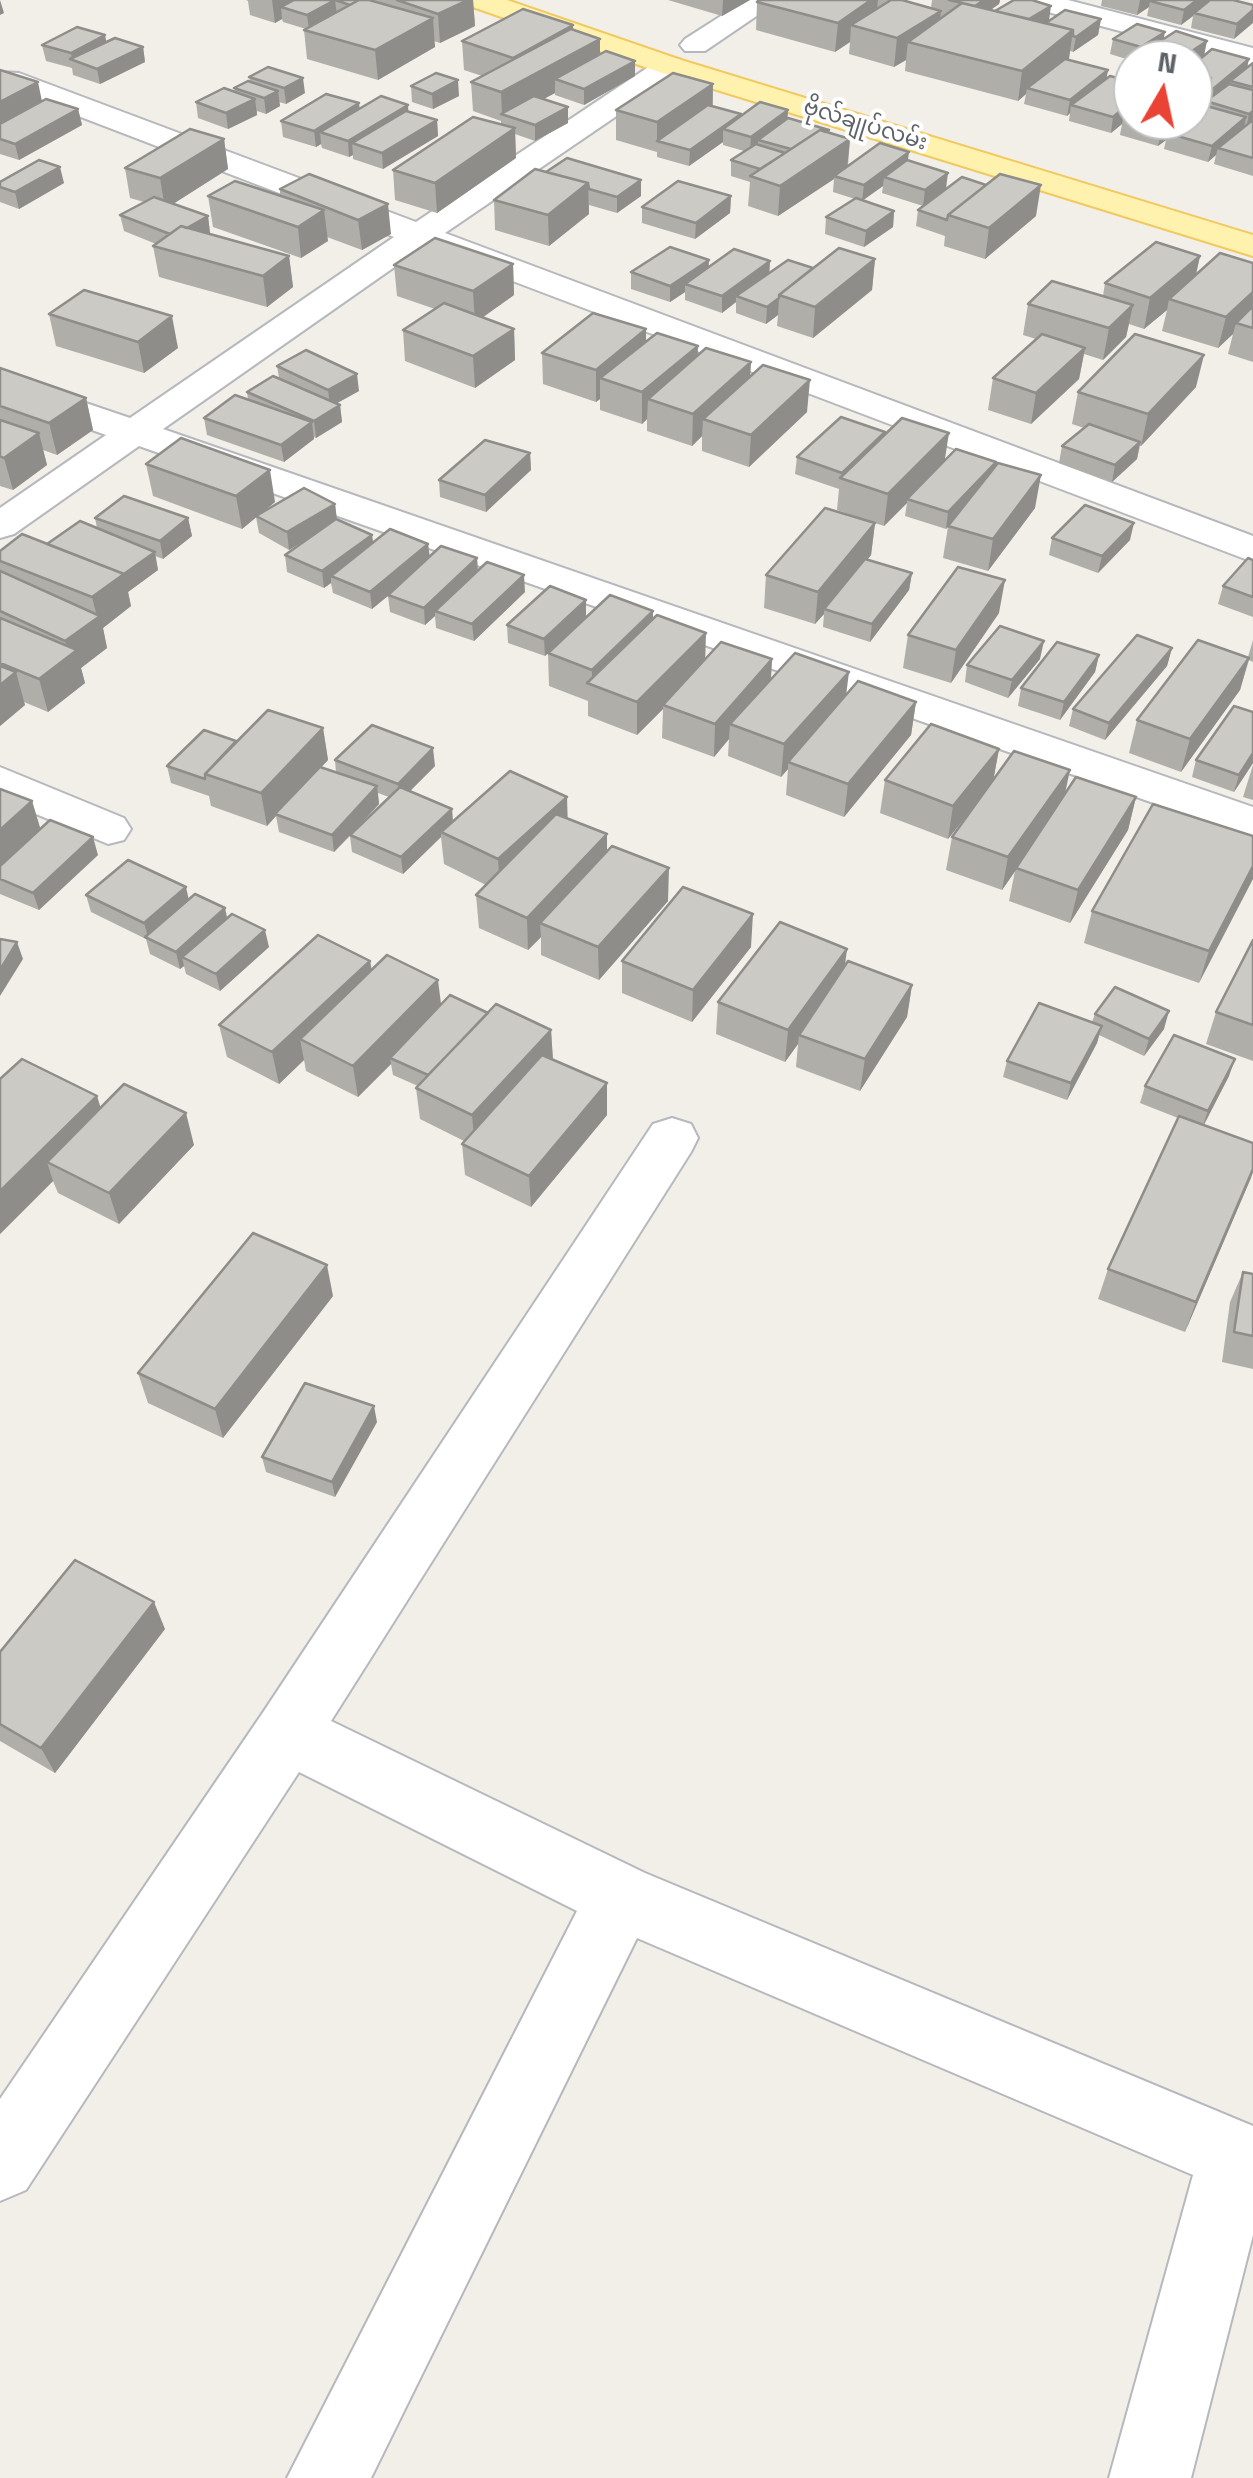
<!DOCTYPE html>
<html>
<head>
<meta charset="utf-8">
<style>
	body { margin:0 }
	#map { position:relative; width:1253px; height:2478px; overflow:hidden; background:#f1efe8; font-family:"Titillium Web",sans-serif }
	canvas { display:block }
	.north { position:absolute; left:1113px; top:40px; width:100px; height:100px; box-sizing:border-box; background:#fff; border:2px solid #bfc1c3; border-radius:50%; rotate:9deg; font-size:28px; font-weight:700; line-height:40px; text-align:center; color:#5f6368 }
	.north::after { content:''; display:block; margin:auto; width:35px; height:45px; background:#ea4335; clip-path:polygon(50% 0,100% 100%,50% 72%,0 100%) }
</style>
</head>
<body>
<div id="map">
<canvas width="1253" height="2478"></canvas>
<div class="north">N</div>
</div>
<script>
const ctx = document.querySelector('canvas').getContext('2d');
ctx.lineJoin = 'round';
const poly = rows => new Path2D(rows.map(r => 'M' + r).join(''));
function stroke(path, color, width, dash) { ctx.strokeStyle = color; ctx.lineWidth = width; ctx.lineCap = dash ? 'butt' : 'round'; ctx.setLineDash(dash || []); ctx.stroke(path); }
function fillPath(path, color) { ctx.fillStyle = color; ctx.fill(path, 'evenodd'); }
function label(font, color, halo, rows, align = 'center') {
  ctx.font = font + ' "Titillium Web","Noto Sans Myanmar",sans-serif'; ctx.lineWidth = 8; ctx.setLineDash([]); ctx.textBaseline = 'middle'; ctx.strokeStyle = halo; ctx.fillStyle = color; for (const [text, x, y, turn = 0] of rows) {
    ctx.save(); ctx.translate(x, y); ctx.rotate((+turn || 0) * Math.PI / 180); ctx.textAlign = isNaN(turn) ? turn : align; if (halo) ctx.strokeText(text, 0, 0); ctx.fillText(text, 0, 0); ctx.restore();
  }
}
const minor = poly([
	[746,0,780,0,705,51,685,51,680,45,685,39,746,0],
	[1021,0,1068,0,1253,48,1253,66,1025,6,1021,0],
	[670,57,681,60,685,66,681,72,445,233,1253,536,1253,562,423,247,163,429,1253,807,1253,838,139,446,14,534,0,538,0,508,106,435,0,397,0,374,130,418,394,237,0,86,0,72,19,73,416,222,659,60,670,57],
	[0,767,124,818,131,829,124,840,108,844,0,799,0,767],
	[672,1118,691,1124,698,1138,691,1152,331,1721,645,1873,1253,2126,1253,2235,1191,2478,1109,2478,1193,2175,637,1938,371,2478,287,2478,577,1911,299,1772,26,2190,0,2201,0,2099,264,1711,653,1124,672,1118]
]);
const primary = poly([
	[466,0,507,0,681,60,1253,235,1253,256,659,72,470,6,466,0]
]);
stroke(minor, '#b5b8bc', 4);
stroke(primary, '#f2c960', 4);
fillPath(minor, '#fff');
fillPath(primary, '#fff2af');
fillPath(poly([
	[246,0,473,0,475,26,440,43,434,41,435,47,378,80,307,59,304,30,306,29,283,22,282,19,275,23,250,15,248,1],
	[668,0,750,0,722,16],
	[759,0,902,0,931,8,932,0,1000,0,999,4,991,10,1049,21,1101,19,1098,35,1073,52,1070,51,1068,59,1108,70,1106,79,1123,79,1124,75,1133,69,1133,120,1193,120,1203,57,1193,60,1146,60,1147,57,1142,60,1133,61,1110,54,1113,39,1163,40,1204,56,1249,59,1247,68,1253,63,1253,176,1214,164,1216,155,1208,162,1164,149,1166,140,1158,146,1120,135,1122,124,1111,133,1069,121,1070,113,1067,116,1024,104,1026,94,1018,101,905,71,906,60,894,67,849,54,850,42,835,52,756,30,757,2],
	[1102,0,1233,0,1253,5,1234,39,1191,28,1193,16,1181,25,1147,16,1149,7,1137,15,1101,6],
	[573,30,600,55,635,76,584,105,555,95,555,93,543,99,568,107,568,123,535,141,515,134,516,158,437,213,395,200,393,170,501,125,501,121,473,111,471,82,482,76,464,70,462,41],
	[42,45,143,47,145,62,100,84,73,75,72,68,46,61],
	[0,70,42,101,78,109,82,125,19,160,0,154],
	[249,77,305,93,286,104,279,102,280,106,266,114,257,111,257,115,228,129,198,118,196,102,235,92,234,88,250,81],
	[713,84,713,106,741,114,741,117,788,110,787,119,829,130,829,132,850,139,848,166,908,160,946,189,1036,216,985,259,944,246,945,236,916,226,918,210,923,206,882,193,883,186,863,200,894,211,893,227,864,247,825,234,826,217,855,199,833,192,834,179,778,216,748,206,750,182,731,176,731,160,744,151,723,145,723,142,689,166,657,157,657,152,616,140,616,110],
	[411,86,459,96,433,109,412,102],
	[360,108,409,111,437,120,438,136,383,169,353,159,353,155,349,157,322,148,321,144,316,147,283,137,281,121],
	[224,139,228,169,173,204,208,216,210,233,209,234,289,256,293,287,267,307,159,277,153,246,156,244,124,231,120,215,144,202,130,198,125,168],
	[546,172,641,180,641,196,617,213,589,205,589,214,549,246,495,230,494,200],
	[309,174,391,234,362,250,327,237,328,241,301,258,213,227,208,196,280,196,280,189],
	[0,182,64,183,19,209,0,202],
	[731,196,730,213,695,239,642,223,642,207],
	[1200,256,1196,275,1253,263,1253,362,1228,354,1233,334,1218,348,1162,331,1167,310,1144,329,1129,324,1126,337,1103,360,1084,354,1079,379,1031,424,988,410,993,378,1036,339,1023,335,1028,304,1103,296,1105,283],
	[875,259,872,290,813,338,777,326,778,315,766,324,736,313,736,302,722,313,685,300,685,292,670,302,631,289,631,272,709,260,708,267,770,261,769,273],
	[513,264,514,295,482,317,514,329,515,360,475,388,405,361,403,330,435,309,397,296,394,265],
	[49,314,178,348,144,373,56,346],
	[646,342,698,354,751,362,750,376,807,412,749,467,702,451,702,436,692,446,647,431,647,419,642,424,600,410,600,399,596,402,543,384,542,353],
	[277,366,359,391,337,403,340,405,342,422,316,438,314,437,314,439,284,462,207,435,204,418,248,400,247,392,279,378],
	[0,368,86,398,93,430,57,455,43,450,47,465,13,490,0,486],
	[1196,387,1141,446,1140,446,1137,459,1112,482,1059,463,1062,446,1084,428,1072,424,1078,392],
	[885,435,945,460,995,467,1035,508,988,571,943,558,948,527,946,529,905,516,907,503,884,526,875,523,871,555,867,560,912,573,909,590,870,642,823,627,824,614,815,624,764,608,766,575,863,519,837,510,839,489,795,474,797,457],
	[530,453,531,470,486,512,440,497,439,480],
	[146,464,275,502,263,512,335,504,337,520,372,535,373,542,428,544,430,557,477,558,478,570,525,592,474,641,436,628,435,616,425,625,390,612,388,596,372,609,333,593,331,583,324,588,287,572,285,555,314,535,289,550,259,533,256,517,242,529,153,496],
	[95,518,188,518,192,536,163,559,155,556,158,570,128,592,131,606,103,628,107,648,81,668,85,683,48,712,24,702,25,705,0,726,0,551,47,544,97,528],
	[1052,538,1130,540,1098,573,1049,555],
	[1253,560,1253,617,1218,604,1223,586],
	[586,600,586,617,545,656,508,643,507,625],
	[653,611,653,619,705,659,772,659,771,679,846,694,916,702,911,735,844,817,786,795,788,769,781,777,728,756,729,739,714,757,662,738,663,709,637,735,588,716,588,701,549,686,548,653],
	[999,613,951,683,903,668,908,635],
	[1253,640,1253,662,1249,660,1240,690,1181,772,1129,753,1137,720,1248,657],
	[1172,648,1167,666,1105,740,1069,726,1073,709],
	[1099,655,1095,672,1060,720,1018,706,1021,688],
	[1040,659,1008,698,965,682,967,665],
	[323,728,328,760,321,767,336,772,335,760,435,766,410,791,452,809,453,821,567,797,567,818,607,834,607,851,668,901,599,980,541,955,541,937,528,950,479,928,476,895,486,885,444,864,441,837,403,874,352,852,350,836,334,852,279,832,276,816,267,826,211,806,209,796,171,783,167,766,236,741],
	[378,793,389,797,357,828,379,804],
	[999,749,993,780,1064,795,1136,797,1128,830,1070,923,1009,901,1015,871,1002,890,946,870,952,837,980,798,948,839,880,813,885,780],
	[1196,760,1253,763,1234,792,1192,777],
	[1253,765,1253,800,1243,797],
	[0,789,32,801,40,829,98,855,39,910,0,894],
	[1253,836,1199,983,1084,943,1092,911],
	[86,895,189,899,227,918,269,947,220,991,186,974,184,966,180,969,150,954,146,939,91,912],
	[1253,940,1253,1061,1206,1044,1216,1012],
	[751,947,692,1022,622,993,622,961],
	[370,961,372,970,441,1005,488,1013,551,1030,553,1059,607,1083,607,1115,531,1207,465,1175,462,1144,464,1141,420,1119,416,1088,418,1086,393,1075,391,1064,358,1097,306,1071,304,1060,279,1084,227,1057,219,1025],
	[845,965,912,985,907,1017,860,1091,796,1067,798,1044,785,1062,716,1034,718,1002],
	[1095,1014,1164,1029,1144,1056,1099,1035,1097,1043,1067,1100,1003,1077,1007,1061,1092,1022],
	[1229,1076,1204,1125,1253,1172,1185,1332,1098,1299,1108,1269,1178,1118,1140,1103,1145,1086],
	[0,1079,101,1108,194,1145,119,1224,58,1193,53,1181,0,1234],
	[1243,1272,1253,1274,1253,1369,1222,1362,1230,1302],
	[333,1296,223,1438,148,1403,138,1373],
	[377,1422,335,1497,266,1472,262,1457],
	[165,1629,55,1773,0,1741,0,1652]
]), '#afaea9');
fillPath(poly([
	[0,0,4,13,0,15],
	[272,0,320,0,281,7,282,19,275,23],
	[335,0,337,15,309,30,307,15],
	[468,0,473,0,475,26,440,43,438,14],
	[723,0,750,0,722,16],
	[871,0,878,0,875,24,851,25,850,42,835,52,838,23],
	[984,0,1000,0,999,4,972,22,974,7],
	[1140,0,1157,0,1150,1,1149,7,1137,15],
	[1197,0,1212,0,1194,13,1193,16,1181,25,1184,10],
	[1051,6,1049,21,1022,37,1025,22],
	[1253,10,1253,23,1234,39,1237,24],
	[941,11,938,39,908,42,906,60,894,67,897,38],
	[433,18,435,47,378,80,375,50],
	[1101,19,1098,35,1073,52,1076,37],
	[573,25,574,53,600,39,600,68,555,79,555,93,510,117,502,114,501,92,514,85,513,58],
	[1073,30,1069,59,1027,88,1026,94,1018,101,1022,71],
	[1165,32,1162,47,1148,49,1147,57,1139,60,1141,47],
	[105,35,108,50,72,60,71,53],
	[1207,41,1204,56,1193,63,1193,60,1180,60],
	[143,47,145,62,100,84,97,69],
	[1249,59,1245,74,1230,81,1229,88,1209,104,1213,89],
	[635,61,635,76,584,105,584,89],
	[1108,70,1105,86,1071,105,1070,113,1067,116,1070,100],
	[303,78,305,93,286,104,284,88],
	[1211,78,1204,108,1193,117,1193,93],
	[458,80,459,96,433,109,432,94],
	[38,82,44,111,0,135,0,102],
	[713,84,712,114,657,141,657,122],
	[278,91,280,106,266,114,264,98],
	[255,99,257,115,228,129,226,113],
	[359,103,361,119,320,132,321,144,316,147,314,131],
	[408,105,409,121,352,143,353,155,349,157,348,141],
	[568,107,568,123,535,141,535,125],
	[1125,108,1122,124,1111,133,1113,117],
	[78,109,82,125,19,160,15,144],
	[788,110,787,125,758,140,758,147,750,153,751,137],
	[1253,111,1253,123,1246,129,1249,114],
	[741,114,740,130,723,129,723,142,689,166,690,150],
	[1246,117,1243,133,1218,148,1216,155,1208,162,1212,146],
	[437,120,438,136,383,169,382,153],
	[1164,120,1190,120,1167,133,1166,140,1158,146],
	[515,128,516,158,437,213,435,183],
	[224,139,228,169,165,209,160,178],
	[850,139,847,169,834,176,834,179,778,216,780,186],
	[909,152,907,168,884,177,883,186,862,201,864,185],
	[60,167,64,183,19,209,15,192],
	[948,173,946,189,923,206,925,190],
	[641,180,641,196,617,213,617,197],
	[588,183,589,214,549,246,548,215],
	[1041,185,1036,216,985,259,989,228],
	[731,196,730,213,695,239,696,223],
	[388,204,391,234,362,250,358,220],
	[324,210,328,241,301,258,298,227],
	[894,211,893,227,864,247,866,231],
	[208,216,210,233,177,252,174,235],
	[289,256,293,287,267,307,263,276],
	[1200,256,1193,287,1169,299,1167,310,1144,329,1150,298],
	[875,259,872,290,813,338,815,307],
	[709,260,708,277,685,284,685,292,670,302,670,286],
	[770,261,769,278,736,296,736,302,722,313,722,296],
	[513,264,514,295,475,323,473,291],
	[1253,292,1253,316,1236,323,1233,334,1218,348,1226,317],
	[779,298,778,315,766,324,767,307],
	[1133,305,1126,337,1103,360,1109,328],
	[172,316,178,348,144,373,138,342],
	[514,329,515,360,475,388,473,356],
	[646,329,646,361,600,378,600,399,596,402,596,370],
	[698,346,697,378,648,399,647,419,642,424,642,392],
	[1085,348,1079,379,1031,424,1036,393],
	[1204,355,1196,387,1141,446,1148,414],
	[751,362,749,393,703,419,702,436,692,446,693,414],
	[357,374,359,391,330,407,328,390],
	[810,380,807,412,749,467,751,435],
	[86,398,93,430,57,455,49,423],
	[340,405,342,422,316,438,314,421],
	[312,422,314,439,284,462,281,445],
	[885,432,883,449,841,478,842,473],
	[39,433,47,465,13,490,4,458],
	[949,433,944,465,907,499,907,503,884,526,888,494],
	[1140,442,1137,459,1112,482,1115,465],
	[530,453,531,470,486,512,485,495],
	[996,462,993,479,946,529,948,512],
	[270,470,275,502,242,529,236,496],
	[1041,475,1035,508,988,571,993,539],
	[335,504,337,521,289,550,287,532],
	[188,518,192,536,163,559,160,541],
	[875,523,871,555,827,610,824,609,824,614,815,624,818,592],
	[1134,523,1130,540,1098,573,1102,556],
	[372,535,374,552,331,576,331,583,324,588,322,571],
	[428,544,430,561,372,609,370,592],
	[155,552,158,570,128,592,131,606,103,628,107,648,81,668,85,683,48,712,39,679,69,656,65,641,97,617,92,597],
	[477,558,478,575,435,611,435,616,425,625,424,608],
	[912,573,909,590,870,642,872,624],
	[524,575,525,592,474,641,472,624],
	[1005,580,999,613,951,683,956,650],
	[586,600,586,617,545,656,544,639],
	[653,611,653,643,592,685,592,670],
	[706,633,705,666,663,705,663,709,637,735,637,702],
	[1044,641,1040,659,1008,698,1012,680],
	[1172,648,1167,666,1105,740,1109,723],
	[1099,655,1095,672,1060,720,1064,702],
	[1249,658,1240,690,1181,772,1190,739],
	[772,659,770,691,730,724,729,739,714,757,715,724],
	[16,672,25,705,0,726,0,685],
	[849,672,845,704,788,762,788,769,781,777,784,744],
	[916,702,911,735,844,817,848,784],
	[323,728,328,760,277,815,275,814,276,816,267,826,261,793],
	[433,748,435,766,400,801,398,784],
	[999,749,993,782,948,839,953,806],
	[1253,753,1253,763,1234,792,1239,775],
	[1070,770,1063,803,1002,890,1008,857],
	[377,786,379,804,334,852,332,835],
	[567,797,568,829,500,892,498,859],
	[1136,797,1128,830,1070,923,1078,890],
	[32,801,42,834,0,872,0,830],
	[452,809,453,826,441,832,441,837,403,874,401,857],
	[607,834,607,867,540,923,541,937,528,950,527,918],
	[93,837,98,855,39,910,33,893],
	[1253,866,1253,879,1199,983,1209,951],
	[669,868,668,901,599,980,598,947],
	[186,887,190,905,149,940,144,923],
	[225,908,229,926,182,957,184,966,180,969,176,952],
	[753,914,751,947,692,1022,693,990],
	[265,930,269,947,220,991,216,974],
	[17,942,23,959,0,996,0,970],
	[847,949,843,981,799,1035,798,1044,785,1062,788,1030],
	[370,961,375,993,300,1039,304,1060,279,1084,272,1052],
	[438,980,442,1012,390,1058,391,1064,358,1097,353,1066],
	[912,985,907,1017,860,1091,865,1059],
	[1169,1011,1164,1029,1144,1056,1149,1039],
	[1102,1026,1097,1043,1067,1100,1071,1083],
	[551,1030,553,1062,475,1147,472,1115],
	[1235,1059,1229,1076,1202,1128,1208,1111],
	[607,1083,607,1115,531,1207,529,1176],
	[97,1096,107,1128,47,1162,53,1181,0,1234,0,1191],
	[186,1113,194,1145,119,1224,109,1193],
	[1253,1169,1251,1178,1185,1332,1196,1302],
	[327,1265,333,1296,223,1438,215,1409],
	[374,1406,377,1422,335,1497,332,1482],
	[154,1602,165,1629,55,1773,41,1748]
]), '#8f8d8a');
const building = poly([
	[294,0,359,0,350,5,335,0,307,15,281,7,294,0],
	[359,0,369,0,433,18,375,50,304,30,359,0],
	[397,0,468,0,438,14,397,0],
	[759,0,871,0,838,23,757,2,759,0],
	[891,0,902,0,941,11,897,38,851,25,891,0],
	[949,0,984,0,975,6,949,0],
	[1014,0,1032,0,1051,6,1029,19,995,11,1014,0],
	[1151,0,1197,0,1184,10,1150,1,1151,0],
	[1210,0,1233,0,1253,5,1253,10,1237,24,1194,13,1210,0],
	[962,3,1073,30,1022,71,908,42,962,3],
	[523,9,573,25,513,58,462,41,523,9],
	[1065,10,1101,19,1076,37,1073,36,1073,30,1046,23,1065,10],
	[1137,24,1165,32,1141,47,1113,39,1137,24],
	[77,27,105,35,71,53,42,45,77,27],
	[571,29,600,39,501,92,471,82,571,29],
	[1176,31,1207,41,1180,59,1148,49,1176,31],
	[115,38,143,47,97,69,70,59,115,38],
	[1212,49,1249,59,1213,89,1209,87,1211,78,1193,74,1193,65,1212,49],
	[606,51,635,61,584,89,555,79,606,51],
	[1157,54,1176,60,1148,60,1157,54],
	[1065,59,1108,70,1070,100,1027,88,1065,59],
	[1253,63,1253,87,1230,81,1253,63],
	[268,67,303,78,284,88,249,77,268,67],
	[1133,69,1133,78,1124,75,1133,69],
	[0,70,38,82,0,102,0,70],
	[436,73,458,80,432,94,411,86,436,73],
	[673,73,713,84,657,122,616,110,673,73],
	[1193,74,1211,78,1193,93,1193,74],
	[1110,76,1133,82,1133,100,1113,117,1071,105,1110,76],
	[248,81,278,91,264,98,234,88,248,81],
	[1229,84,1253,90,1253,111,1249,114,1206,101,1229,84],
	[224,88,255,99,226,113,196,102,224,88],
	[326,94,359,103,314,131,281,121,326,94],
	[381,96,408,105,348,141,320,132,381,96],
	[534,96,568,107,535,125,501,114,534,96],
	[46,99,78,109,15,144,0,139,0,124,46,99],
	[760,102,788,110,751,137,723,129,760,102],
	[708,105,741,114,690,150,657,141,708,105],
	[1203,105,1246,117,1212,146,1167,133,1184,120,1193,120,1193,113,1203,105],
	[406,111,437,120,382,153,352,143,406,111],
	[473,117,515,128,435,183,393,170,473,117],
	[788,118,829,130,826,132,820,130,791,149,758,140,788,118],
	[1253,120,1253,158,1218,148,1253,120],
	[190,129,224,139,160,178,125,168,190,129],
	[820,130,850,139,780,186,750,176,820,130],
	[880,143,909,152,864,185,834,176,880,143],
	[756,144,785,153,760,169,731,160,756,144],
	[567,158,641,180,617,197,589,189,588,183,546,172,567,158],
	[39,160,60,167,15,192,0,187,0,182,39,160],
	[907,160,948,173,925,190,884,177,907,160],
	[535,169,588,183,548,215,494,200,535,169],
	[309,174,388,204,358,220,280,189,309,174],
	[1000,174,1041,185,989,228,948,215,1000,174],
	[962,177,986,185,948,215,947,220,918,210,962,177],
	[235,181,324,210,298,227,208,196,235,181],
	[678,181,731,196,696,223,642,207,678,181],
	[154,197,208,216,187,228,181,226,170,234,120,215,154,197],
	[856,198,894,211,866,231,826,217,856,198],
	[181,226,289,256,263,276,153,246,181,226],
	[435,238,513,264,473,291,394,265,435,238],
	[1156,242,1200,256,1150,298,1105,283,1156,242],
	[670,247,709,260,670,286,631,272,670,247],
	[839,248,875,259,815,307,779,295,839,248],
	[734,249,770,261,722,296,685,284,734,249],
	[1220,253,1253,263,1253,292,1226,317,1169,299,1220,253],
	[788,260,813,268,779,295,779,298,767,307,736,296,788,260],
	[1052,281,1133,305,1109,328,1028,304,1052,281],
	[84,290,172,316,138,342,49,314,84,290],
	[444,303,514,329,473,356,403,330,444,303],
	[1253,306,1253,328,1236,323,1253,306],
	[593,313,646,329,596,370,542,353,593,313],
	[657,333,698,346,642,392,600,378,657,333],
	[1042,334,1085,348,1036,393,993,378,1042,334],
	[1135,334,1204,355,1148,414,1078,392,1135,334],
	[706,348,751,362,693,414,648,399,706,348],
	[306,350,357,374,328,390,277,366,306,350],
	[763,365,810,380,751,435,703,419,763,365],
	[0,368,86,398,49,423,0,406,0,368],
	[273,376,340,405,314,421,247,392,273,376],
	[235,395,312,422,281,445,204,418,235,395],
	[841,417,885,432,842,473,797,457,841,417],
	[902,418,949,433,888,494,840,478,902,418],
	[0,420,39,433,4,458,0,456,0,420],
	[1089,424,1140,442,1115,465,1062,446,1089,424],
	[181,438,270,470,236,496,146,464,181,438],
	[485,440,530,453,485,495,439,480,485,440],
	[956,449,996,462,948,512,907,499,956,449],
	[998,463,1041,475,993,539,948,526,998,463],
	[304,488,335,504,287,532,256,516,304,488],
	[124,496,188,518,160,541,95,518,124,496],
	[1085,505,1134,523,1102,556,1052,538,1085,505],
	[825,508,875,523,818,592,766,575,825,508],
	[336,519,372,535,322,571,285,555,336,519],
	[80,521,155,552,121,576,124,574,47,544,80,521],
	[390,529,428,544,370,592,331,576,390,529],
	[22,534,124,574,92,597,0,561,0,551,22,534],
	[441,546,477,558,424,608,388,595,441,546],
	[1248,558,1253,560,1253,597,1223,586,1248,558],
	[865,559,912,573,872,624,824,609,865,559],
	[487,562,524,575,472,624,435,611,487,562],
	[958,567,1005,580,956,650,908,635,958,567],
	[0,571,100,616,65,641,0,611,0,571],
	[550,586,586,600,544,639,507,625,550,586],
	[610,595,653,611,592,670,548,653,610,595],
	[657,615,706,633,637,702,587,683,657,615],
	[0,618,77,650,39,679,0,663,0,618],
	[1000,626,1044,641,1012,680,967,665,1000,626],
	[1137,635,1172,648,1109,723,1073,709,1137,635],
	[1198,640,1249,658,1190,739,1137,720,1198,640],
	[721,642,772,659,715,724,663,705,721,642],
	[1057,642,1099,655,1064,702,1021,688,1057,642],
	[795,653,849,672,784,744,730,724,795,653],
	[0,666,16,672,0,685,0,666],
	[858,681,916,702,848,784,788,762,858,681],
	[1234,706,1253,712,1253,753,1239,775,1196,760,1234,706],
	[268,710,323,728,261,793,205,774,268,710],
	[931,724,999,749,953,806,885,780,931,724],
	[372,725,433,748,398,784,335,760,372,725],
	[204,730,236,741,205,774,205,779,167,766,204,730],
	[1014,751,1070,770,1008,857,952,837,1014,751],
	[320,767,377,786,332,835,275,814,320,767],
	[510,771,567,797,498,859,441,832,510,771],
	[1076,777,1136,797,1078,890,1016,868,1076,777],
	[400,787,452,809,401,857,350,835,400,787],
	[0,789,32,801,0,830,0,789],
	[1153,804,1253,836,1253,866,1209,951,1092,911,1153,804],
	[556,814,607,834,527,918,476,895,556,814],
	[50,820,93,837,33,893,0,879,0,866,50,820],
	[612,846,669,868,598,947,540,923,612,846],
	[128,860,186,887,144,923,86,895,128,860],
	[683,887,753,914,693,990,622,961,683,887],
	[195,894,225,908,176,952,145,937,195,894],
	[232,914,265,930,216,974,182,957,232,914],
	[780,922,847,949,788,1030,718,1002,780,922],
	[318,935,370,961,272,1052,219,1025,318,935],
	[0,939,17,942,0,970,0,939],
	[1253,940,1253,1025,1216,1012,1253,940],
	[387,955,438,980,353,1066,300,1039,387,955],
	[848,961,912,985,865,1059,799,1035,848,961],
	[1115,987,1169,1011,1149,1039,1095,1014,1115,987],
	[450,995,488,1013,428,1075,390,1058,450,995],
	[1039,1003,1102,1026,1071,1083,1007,1061,1039,1003],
	[496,1004,551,1030,472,1115,416,1088,496,1004],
	[1174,1035,1235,1059,1208,1111,1145,1086,1174,1035],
	[542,1055,607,1083,529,1176,462,1144,542,1055],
	[22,1059,97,1096,0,1191,0,1079,22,1059],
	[124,1084,186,1113,109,1193,47,1162,124,1084],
	[1179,1116,1253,1143,1253,1169,1196,1302,1108,1269,1179,1116],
	[253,1233,327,1265,215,1409,138,1373,253,1233],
	[1243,1272,1253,1274,1253,1336,1234,1332,1243,1272],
	[305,1383,374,1406,332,1482,262,1457,305,1383],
	[75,1560,154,1602,41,1748,0,1724,0,1652,75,1560]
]);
fillPath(building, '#cccac5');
stroke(building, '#8f8d8a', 2.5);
label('22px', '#5f6368', '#fff', [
	["ဗိုလ်ချုပ်လမ်း",865,126,17]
]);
</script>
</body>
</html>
